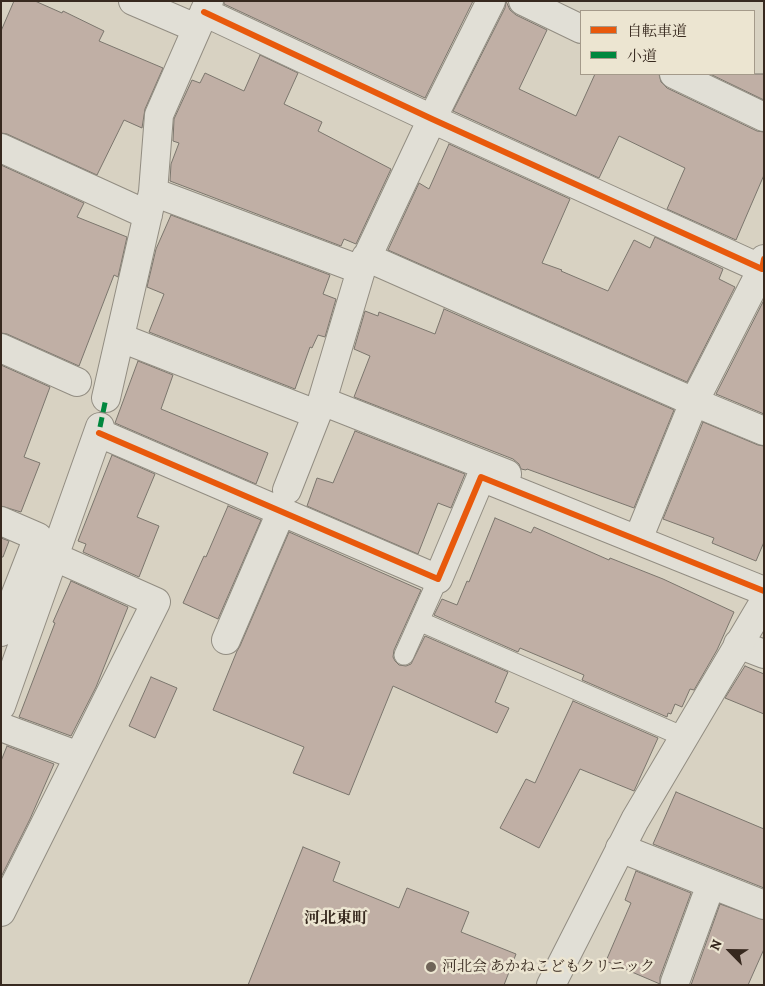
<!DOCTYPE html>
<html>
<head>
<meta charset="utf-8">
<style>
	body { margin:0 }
	#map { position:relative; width:765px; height:986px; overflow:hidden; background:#d8d2c2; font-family:Alegreya,"Noto Serif JP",serif }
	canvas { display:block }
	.frame { position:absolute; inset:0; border:2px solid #37291f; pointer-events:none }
	.legend { position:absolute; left:580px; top:10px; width:175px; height:65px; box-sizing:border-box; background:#ece5d1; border:1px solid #a49a8a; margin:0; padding:6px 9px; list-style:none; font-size:15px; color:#37291f }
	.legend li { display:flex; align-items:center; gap:10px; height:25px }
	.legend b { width:25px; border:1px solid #a49a8a }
	.north { position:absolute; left:705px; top:926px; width:50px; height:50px; -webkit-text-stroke:4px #ece5d1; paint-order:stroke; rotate:293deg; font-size:14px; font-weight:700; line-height:20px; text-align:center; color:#37291f }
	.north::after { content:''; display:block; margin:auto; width:18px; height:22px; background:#37291f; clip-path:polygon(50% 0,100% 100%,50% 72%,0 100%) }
</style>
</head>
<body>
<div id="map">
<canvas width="765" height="986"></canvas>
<div class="frame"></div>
<ul class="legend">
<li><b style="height:6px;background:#e8590c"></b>自転車道</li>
<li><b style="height:6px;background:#00873e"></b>小道</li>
</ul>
<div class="north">N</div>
</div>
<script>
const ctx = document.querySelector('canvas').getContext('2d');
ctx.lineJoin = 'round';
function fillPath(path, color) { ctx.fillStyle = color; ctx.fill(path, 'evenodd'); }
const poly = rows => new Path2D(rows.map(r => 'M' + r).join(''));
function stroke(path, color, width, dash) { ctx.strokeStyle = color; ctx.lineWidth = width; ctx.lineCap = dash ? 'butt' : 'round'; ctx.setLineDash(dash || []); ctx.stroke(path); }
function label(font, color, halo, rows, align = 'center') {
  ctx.font = font + ' Alegreya,"Noto Serif JP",serif'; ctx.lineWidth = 5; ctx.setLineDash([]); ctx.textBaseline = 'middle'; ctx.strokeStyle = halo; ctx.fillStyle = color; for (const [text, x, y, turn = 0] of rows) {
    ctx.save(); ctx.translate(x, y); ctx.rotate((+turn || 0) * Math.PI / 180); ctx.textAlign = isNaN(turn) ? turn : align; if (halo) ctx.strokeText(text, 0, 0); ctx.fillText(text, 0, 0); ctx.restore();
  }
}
const building = poly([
	[14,1,35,1,62,13,63,11,104,31,99,41,163,68,145,109,142,128,124,120,97,175,7,134,1,133,1,31,14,1],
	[224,1,473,1,425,98,224,4,224,1],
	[506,1,510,10,516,15,547,30,519,89,576,116,595,74,659,74,661,82,667,88,757,131,764,132,764,175,736,240,667,209,685,168,619,136,599,178,453,111,505,8,506,1],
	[260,55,298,73,284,104,322,122,318,131,391,169,356,244,344,239,341,246,170,181,171,164,179,143,173,141,174,119,192,80,200,83,205,73,244,91,260,55],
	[710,74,764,74,764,100,710,74],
	[449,144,570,199,542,263,562,270,561,271,608,291,634,240,650,248,655,237,723,269,719,279,735,287,687,382,388,250,419,183,429,189,449,144],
	[1,165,84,203,77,217,127,237,118,277,114,275,79,366,7,334,1,333,1,165],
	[171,215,330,275,323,294,336,299,325,337,318,335,312,348,310,347,295,389,149,332,164,294,147,287,156,249,171,215],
	[764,300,764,414,716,394,764,300],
	[444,309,674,410,634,508,527,469,526,470,521,469,519,464,513,459,354,397,370,356,354,349,365,311,378,316,379,312,435,334,444,309],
	[138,361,173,375,161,409,268,453,256,484,115,423,138,361],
	[1,365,50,387,24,457,40,463,21,512,1,506,1,365],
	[703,422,758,445,764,446,764,542,756,561,712,543,714,538,663,519,703,422],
	[355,431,465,474,451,508,438,503,418,554,307,506,317,478,333,483,355,431],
	[112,455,155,474,137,517,159,526,139,577,83,552,86,544,78,541,112,455],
	[228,506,261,520,218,619,183,603,204,556,206,557,228,506],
	[495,518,531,533,534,527,609,560,610,558,663,579,734,612,717,650,694,690,690,689,682,707,675,704,671,714,668,713,667,717,582,680,584,675,520,648,518,652,434,615,442,599,457,605,467,581,469,582,495,518],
	[289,532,421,590,394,650,393,657,395,661,399,665,406,666,411,664,425,636,508,672,495,702,509,708,497,733,393,686,349,795,293,773,304,747,213,710,237,651,240,646,289,532],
	[1,538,9,541,3,557,1,557,1,538],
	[71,581,128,607,96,687,71,736,19,717,55,623,53,622,71,581],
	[745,666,764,674,764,714,725,698,745,666],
	[151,677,177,688,155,738,129,726,151,677],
	[573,701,658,738,634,791,580,769,539,848,500,828,526,779,535,783,573,701],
	[7,746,54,764,30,819,1,877,1,761,7,746],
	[676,792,764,829,764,888,653,844,676,792],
	[303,847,340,862,333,881,399,908,407,888,469,912,461,932,516,954,504,985,248,985,303,847],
	[636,871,691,893,660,977,660,984,606,961,631,903,625,900,636,871],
	[720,904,764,920,764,949,748,985,691,985,720,904]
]);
fillPath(building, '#c0afa5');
stroke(building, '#7b766d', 1);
const service = poly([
	[419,621,684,737],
	[404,655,438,579]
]);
const minor = poly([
	[133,1,196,28],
	[523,1,581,29],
	[204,12,432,119,762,269,764,259],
	[674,74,764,117],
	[1,148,148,215],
	[153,192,361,270],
	[366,257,694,402,764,431],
	[121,338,316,414],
	[1,348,77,382],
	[106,398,153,192,159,115,209,1],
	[322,401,507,474],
	[99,433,438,579,481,477,764,591],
	[287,490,322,401,361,270,432,119,491,1],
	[1,521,38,537,1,632],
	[643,527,694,402,762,269],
	[226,640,281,512],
	[738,644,764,654],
	[1,706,100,427],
	[1,727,79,756],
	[620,848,764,905],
	[1,912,156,602,55,557],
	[675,982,711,884]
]);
const tertiary = poly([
	[551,985,635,820,764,602]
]);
stroke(service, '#928d82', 21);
stroke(minor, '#928d82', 30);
stroke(tertiary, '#928d82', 30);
stroke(service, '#e1dfd6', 19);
stroke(minor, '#e1dfd6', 28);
stroke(tertiary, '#e1dfd6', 28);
stroke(poly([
	[100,427,106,398]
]), '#00873e', 5, [10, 5]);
stroke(poly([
	[204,12,432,119,762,269,764,259],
	[99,433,438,579,481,477,764,591]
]), '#e8590c', 6);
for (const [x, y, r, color] of [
	[431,967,6,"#6f6458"]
]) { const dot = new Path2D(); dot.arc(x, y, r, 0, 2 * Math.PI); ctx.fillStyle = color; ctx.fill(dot); stroke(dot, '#ece5d1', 2); }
label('15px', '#37291f', '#ece5d1', [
	["河北会 あかねこどもクリニック",442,967]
], 'left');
label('bold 16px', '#37291f', '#ece5d1', [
	["河北東町",336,919]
]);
</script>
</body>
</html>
